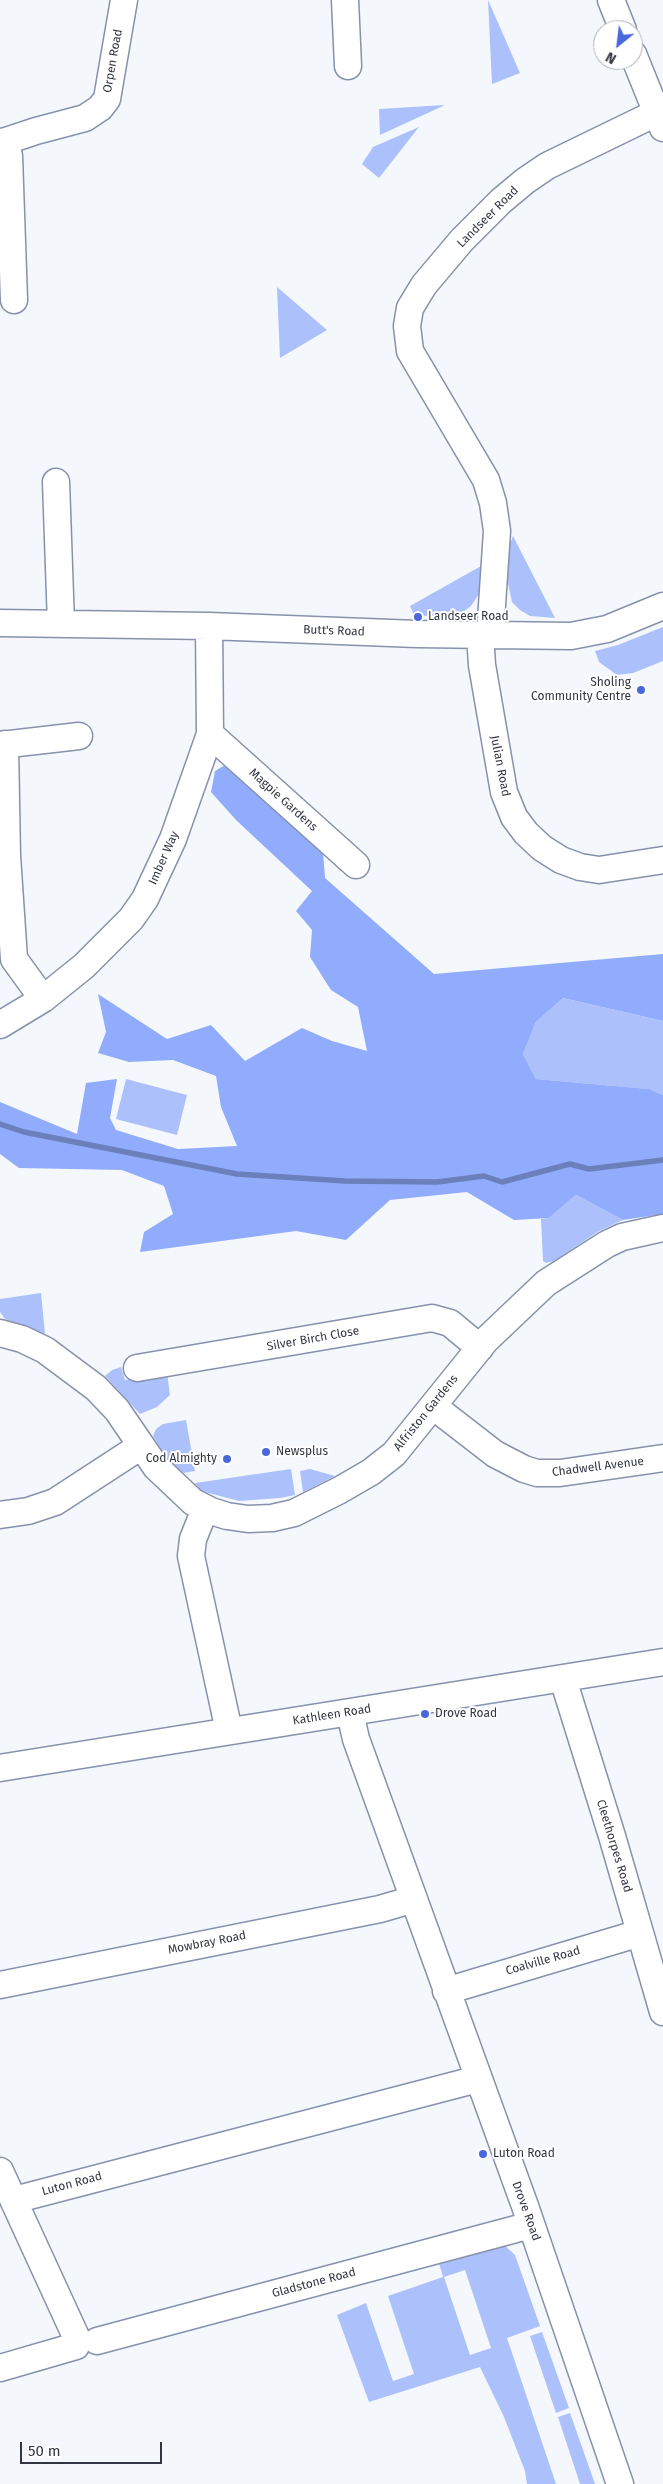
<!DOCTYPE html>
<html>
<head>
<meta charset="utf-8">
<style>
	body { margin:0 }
	#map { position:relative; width:663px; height:2484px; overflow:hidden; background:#f4f7fc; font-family:"Fira Sans",sans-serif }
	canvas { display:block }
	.north { position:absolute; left:593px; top:20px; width:50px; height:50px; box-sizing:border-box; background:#fff; border:1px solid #adafb3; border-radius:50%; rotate:209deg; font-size:14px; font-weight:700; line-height:20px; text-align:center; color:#323642 }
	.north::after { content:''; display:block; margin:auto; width:18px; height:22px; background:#4a67db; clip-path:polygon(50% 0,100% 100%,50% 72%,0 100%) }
	.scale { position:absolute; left:20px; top:2442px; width:142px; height:22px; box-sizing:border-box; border:2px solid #323642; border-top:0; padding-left:6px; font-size:15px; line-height:18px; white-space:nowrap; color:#323642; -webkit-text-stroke:4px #fff; paint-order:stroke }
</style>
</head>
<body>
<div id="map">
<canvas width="663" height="2484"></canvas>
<div class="north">N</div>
<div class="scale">50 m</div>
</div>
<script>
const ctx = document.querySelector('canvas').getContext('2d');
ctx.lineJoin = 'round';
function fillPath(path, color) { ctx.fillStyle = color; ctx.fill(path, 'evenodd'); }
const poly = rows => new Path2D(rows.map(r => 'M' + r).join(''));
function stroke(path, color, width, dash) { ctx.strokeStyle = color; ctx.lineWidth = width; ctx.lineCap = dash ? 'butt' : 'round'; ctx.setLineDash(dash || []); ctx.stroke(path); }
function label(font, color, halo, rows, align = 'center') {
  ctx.font = font + ' "Fira Sans",sans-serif'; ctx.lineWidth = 4; ctx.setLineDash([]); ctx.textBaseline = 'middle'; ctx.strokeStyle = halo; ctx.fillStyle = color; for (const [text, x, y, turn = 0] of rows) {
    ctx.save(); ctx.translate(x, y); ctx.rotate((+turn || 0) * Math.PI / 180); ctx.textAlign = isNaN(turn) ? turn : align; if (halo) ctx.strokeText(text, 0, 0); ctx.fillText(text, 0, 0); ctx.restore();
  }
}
fillPath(poly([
	[488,0,520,73,492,84],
	[445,105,380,135,379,109],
	[419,127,379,178,362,164,373,147],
	[277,287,327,330,280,358],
	[513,536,555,618,530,616,520,610,512,602,506,574,507,552],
	[481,566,479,594,471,606,463,612,454,618,414,615,410,606],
	[663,627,663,661,633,673,617,675,599,662,595,651,618,645],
	[563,998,663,1021,663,1095,648,1089,536,1079,523,1054,536,1022],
	[126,1079,187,1095,177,1135,116,1119],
	[576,1195,623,1220,599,1231,554,1261,546,1263,543,1261,541,1219,549,1218],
	[41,1293,45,1334,5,1319,0,1312,0,1299],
	[121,1367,125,1380,167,1373,170,1395,157,1407,140,1414,105,1376,112,1370],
	[186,1420,195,1471,184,1473,170,1464,153,1436,156,1429,163,1424],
	[291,1469,295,1495,280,1498,239,1501,201,1491,195,1483],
	[310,1469,335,1476,303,1492,300,1471],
	[505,2246,515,2255,540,2326,507,2338,556,2484,527,2484,525,2471,504,2417,480,2367,369,2402,337,2315,366,2303,393,2381,414,2374,388,2296,443,2277,439,2263],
	[465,2270,491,2348,470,2355,444,2277],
	[542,2332,569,2408,556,2413,530,2336],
	[570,2413,595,2484,580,2484,558,2417]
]), '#acc1fb');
fillPath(poly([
	[225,765,323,852,325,878,434,974,663,954,663,1021,563,998,536,1022,523,1054,536,1079,649,1089,663,1095,663,1214,623,1220,576,1195,549,1218,514,1220,467,1192,390,1200,346,1240,296,1231,140,1252,144,1232,173,1214,164,1186,122,1170,19,1168,0,1154,0,1102,77,1134,86,1083,117,1079,110,1118,116,1130,178,1149,237,1146,221,1107,216,1076,173,1060,129,1062,98,1053,106,1032,98,994,167,1039,211,1025,245,1061,302,1028,332,1041,367,1051,358,1007,331,990,310,957,312,930,296,911,312,891,236,820,211,792,215,771]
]), '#91acfc');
stroke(poly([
	[0,1124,24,1132,237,1174,345,1181,437,1182,484,1176,502,1182,570,1164,589,1169,663,1160]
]), '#6b7fba', 5.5);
const minor = poly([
	[345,0,348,66],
	[611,0,623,30],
	[633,54,663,128],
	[5,141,9,156,14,300],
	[0,143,36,131,85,118,100,108,107,99,124,0],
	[56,482,61,624],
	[0,623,209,626,417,634,571,636,607,629,663,606],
	[480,635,482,665,504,792,514,817,526,833,542,848,561,860,580,867,599,870,663,860],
	[490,635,497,531,493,503,486,480,410,351,407,326,410,308,424,285,462,240,501,201,525,181,547,166,656,113],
	[210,734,356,865],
	[5,744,7,856,14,959,43,999],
	[0,745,79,736],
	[0,1025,43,999,84,966,131,919,145,899,173,839,210,734,209,626],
	[0,1333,22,1339,45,1350,96,1388,117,1410,156,1467,193,1502,211,1511,227,1516,248,1519,272,1518,294,1513,340,1490,371,1472,394,1454,486,1340,546,1283,607,1244,622,1237,663,1228],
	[137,1368,432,1318,450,1323,480,1348],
	[433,1406,495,1454,524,1469,537,1473,560,1473,663,1458],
	[205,1509,193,1539,191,1556,229,1731],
	[0,1515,28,1511,55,1502,141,1446],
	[563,1679,612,1836,663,2012],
	[350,1713,356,1739,525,2206,620,2484],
	[0,1768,663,1662],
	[0,1985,380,1909,414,1899],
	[446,1991,640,1933],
	[0,2171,78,2341,76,2346,0,2368],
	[14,2200,478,2079],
	[97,2341,531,2225]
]);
stroke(minor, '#8791ac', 29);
stroke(minor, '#fff', 26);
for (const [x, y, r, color] of [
	[418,617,5,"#4a67db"],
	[641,690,5,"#4a67db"],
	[266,1452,5,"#4a67db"],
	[227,1459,5,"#4a67db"],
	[425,1714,5,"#4a67db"],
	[483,2154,5,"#4a67db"]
]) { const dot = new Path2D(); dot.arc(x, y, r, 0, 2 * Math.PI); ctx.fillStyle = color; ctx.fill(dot); stroke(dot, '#fff', 2); }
label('12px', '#323642', '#fff', [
	["Orpen Road",113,61,-80],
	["Landseer Road",488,217,-45],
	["Butt's Road",334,631,2],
	["Julian Road",500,766,79],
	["Magpie Gardens",283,800,42],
	["Imber Way",164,858,-66],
	["Silver Birch Close",313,1339,-10],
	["Alfriston Gardens",426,1413,-51],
	["Chadwell Avenue",598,1467,-7],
	["Kathleen Road",332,1715,-9],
	["Cleethorpes Road",614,1846,73],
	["Mowbray Road",207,1943,-11],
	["Coalville Road",543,1961,-16],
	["Luton Road",72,2184,-15],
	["Drove Road",526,2211,70],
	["Gladstone Road",314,2283,-15]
]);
label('12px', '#323642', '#fff', [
	["Landseer Road",428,617],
	["Sholing",631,683,"right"],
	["Community Centre",631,697,"right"],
	["Newsplus",276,1452],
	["Cod Almighty",217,1459,"right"],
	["Drove Road",435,1714],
	["Luton Road",493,2154]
], 'left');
</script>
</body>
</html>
